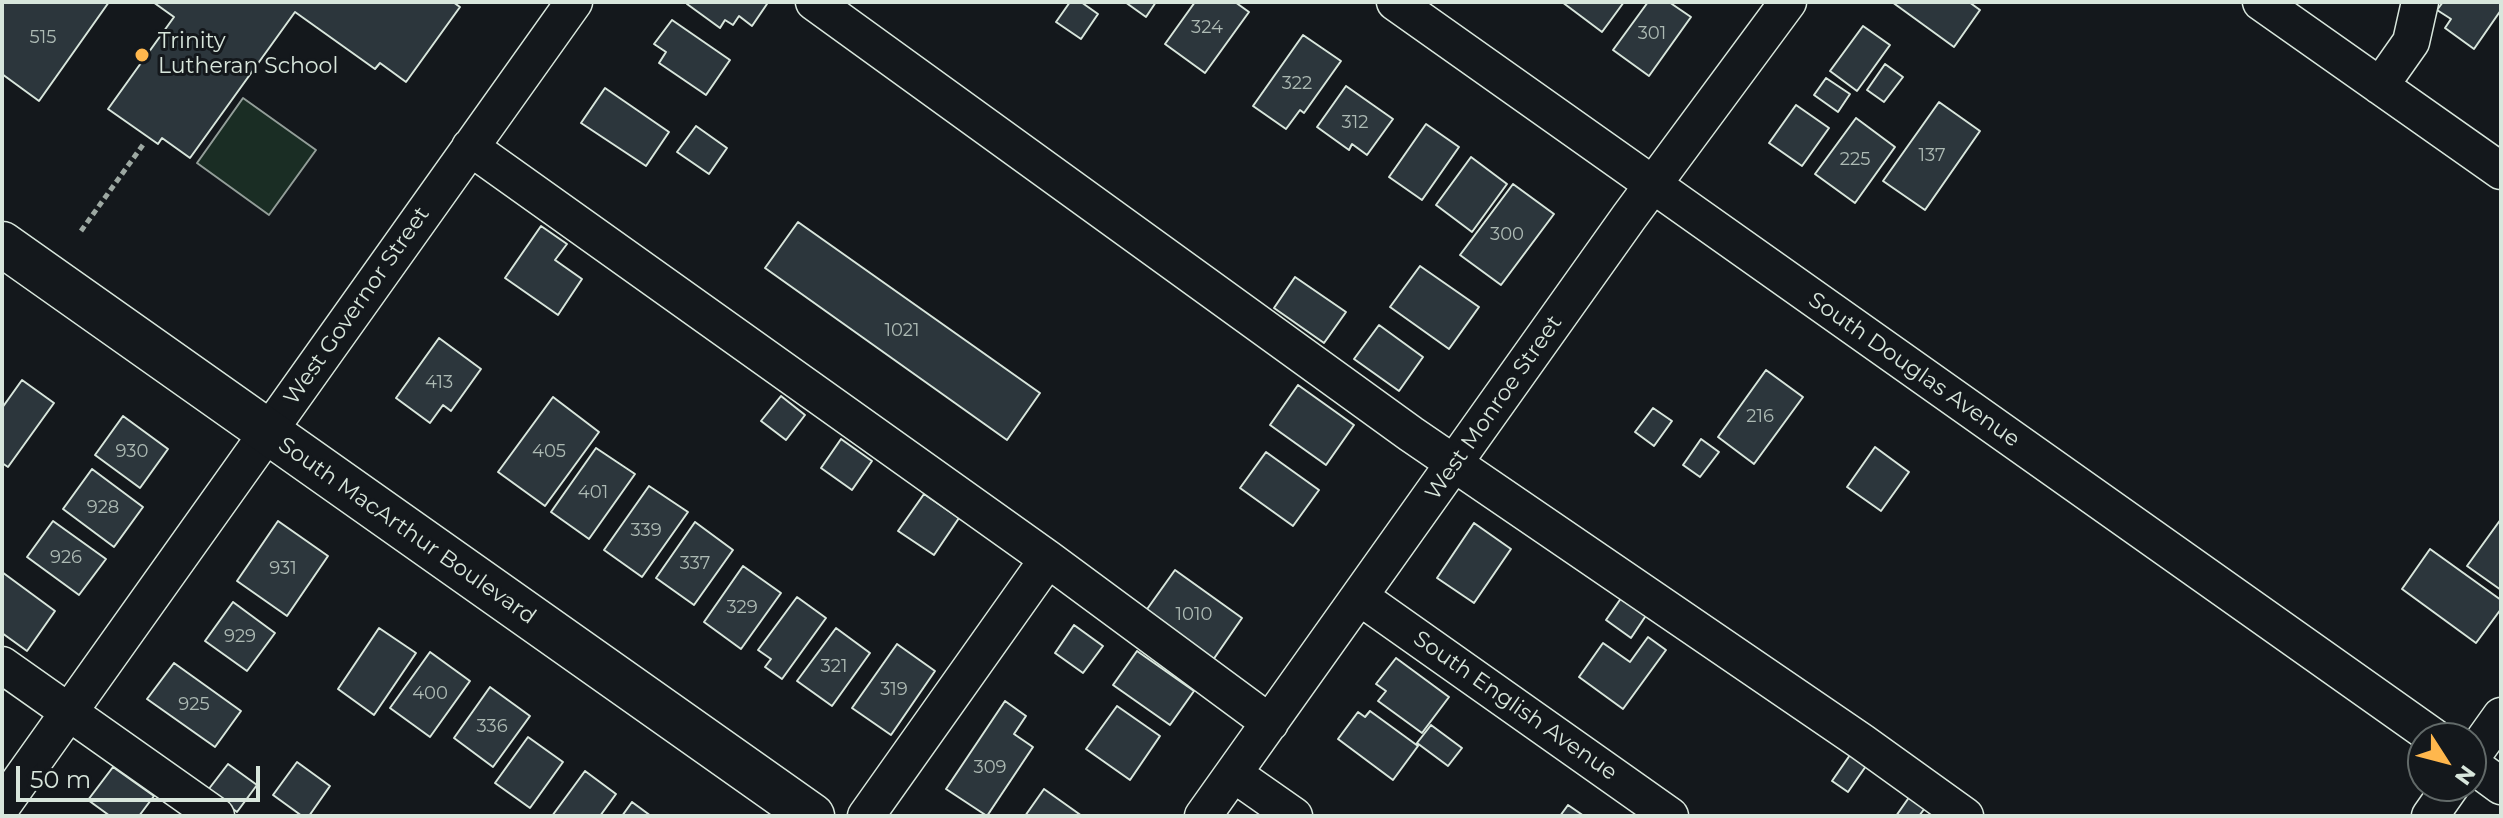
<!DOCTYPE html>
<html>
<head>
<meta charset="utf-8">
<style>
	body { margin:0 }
	#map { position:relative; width:2503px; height:818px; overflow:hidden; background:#14181c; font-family:Montserrat,sans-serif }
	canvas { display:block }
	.frame { position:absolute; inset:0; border:4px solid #d8e6dc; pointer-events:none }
	.north { position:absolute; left:2407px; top:722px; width:80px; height:80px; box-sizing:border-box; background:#14181c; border:2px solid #626a69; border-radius:50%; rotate:126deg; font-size:22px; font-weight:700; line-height:32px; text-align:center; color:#d8e6dc }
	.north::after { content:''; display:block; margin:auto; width:28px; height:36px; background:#ffb74d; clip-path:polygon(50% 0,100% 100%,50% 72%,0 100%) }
	.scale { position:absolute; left:16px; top:766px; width:244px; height:36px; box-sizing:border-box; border:4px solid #d8e6dc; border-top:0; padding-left:10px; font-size:24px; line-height:28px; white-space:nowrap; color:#d8e6dc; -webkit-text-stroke:6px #14181c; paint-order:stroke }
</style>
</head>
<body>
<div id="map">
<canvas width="2503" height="818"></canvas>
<div class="frame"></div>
<div class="north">N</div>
<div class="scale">50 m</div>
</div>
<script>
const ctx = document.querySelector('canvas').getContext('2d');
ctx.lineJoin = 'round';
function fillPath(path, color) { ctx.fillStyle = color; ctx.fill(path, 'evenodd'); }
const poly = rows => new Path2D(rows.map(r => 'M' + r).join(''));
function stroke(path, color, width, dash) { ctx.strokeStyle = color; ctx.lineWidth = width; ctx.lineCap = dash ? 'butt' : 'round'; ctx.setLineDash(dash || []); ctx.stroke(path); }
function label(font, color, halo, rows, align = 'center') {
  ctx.font = font + ' Montserrat,sans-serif'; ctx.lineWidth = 6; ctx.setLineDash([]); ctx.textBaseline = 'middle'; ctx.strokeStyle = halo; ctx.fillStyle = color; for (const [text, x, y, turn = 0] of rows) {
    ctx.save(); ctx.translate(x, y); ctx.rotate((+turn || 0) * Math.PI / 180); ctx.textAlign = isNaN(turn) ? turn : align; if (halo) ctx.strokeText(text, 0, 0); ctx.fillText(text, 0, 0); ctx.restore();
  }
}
const green = poly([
	[243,98,316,150,269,215,197,163,243,98]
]);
fillPath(green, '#1a2d24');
stroke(green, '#939e99', 2);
const building = poly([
	[2,2,109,2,39,101,2,74,2,2],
	[153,2,453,2,460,7,406,82,380,63,375,69,295,12,190,158,162,138,158,144,108,109,174,17,153,2],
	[689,2,765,2,767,4,752,26,739,16,733,25,725,20,720,28,687,4,689,2],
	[1070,2,1081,2,1098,14,1081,39,1056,22,1070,2],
	[1125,2,1156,2,1146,17,1125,2],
	[1195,2,1235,2,1249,12,1205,73,1165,44,1195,2],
	[1562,2,1624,2,1602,32,1562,2],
	[1648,2,1669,2,1691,17,1649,76,1613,50,1648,2],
	[1892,2,1969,2,1980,10,1954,47,1892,2],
	[2443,2,2501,2,2501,10,2474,49,2445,28,2451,19,2437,10,2443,2],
	[672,20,730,60,706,95,659,63,666,52,654,44,672,20],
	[1863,26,1890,45,1857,91,1830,71,1863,26],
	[1303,35,1341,61,1304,113,1300,110,1286,129,1253,106,1303,35],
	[1885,64,1903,77,1884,102,1867,90,1885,64],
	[1826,78,1850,94,1838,112,1814,95,1826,78],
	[1346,86,1393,119,1367,155,1352,144,1349,150,1317,127,1346,86],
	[605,88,669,132,646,166,581,123,605,88],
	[1939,102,1980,131,1925,210,1883,181,1939,102],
	[1796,105,1829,128,1802,166,1769,143,1796,105],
	[1856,118,1895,147,1855,203,1815,174,1856,118],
	[1426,124,1459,147,1422,200,1389,177,1426,124],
	[696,126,727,148,709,174,677,152,696,126],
	[1471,157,1507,184,1472,232,1436,205,1471,157],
	[1513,184,1554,214,1501,285,1460,255,1513,184],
	[798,222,1040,393,1007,440,765,268,798,222],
	[541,226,567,244,555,260,582,279,558,315,505,278,541,226],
	[1420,266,1479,307,1449,349,1390,307,1420,266],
	[1295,277,1346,312,1324,343,1274,308,1295,277],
	[1379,325,1423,357,1399,391,1354,359,1379,325],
	[439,338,481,369,451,411,443,405,430,423,396,398,439,338],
	[1766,370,1803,397,1754,464,1718,437,1766,370],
	[22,380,54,403,8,467,2,463,2,408,22,380],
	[1298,385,1354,425,1326,465,1270,425,1298,385],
	[781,396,805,415,786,440,761,421,781,396],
	[553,397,599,432,545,506,498,472,553,397],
	[1653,408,1672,421,1654,446,1635,432,1653,408],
	[123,416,168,449,140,488,95,455,123,416],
	[841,439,872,461,852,490,821,468,841,439],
	[1701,439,1719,452,1700,477,1683,465,1701,439],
	[1875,447,1909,472,1881,511,1847,487,1875,447],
	[596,448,635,474,589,539,551,512,596,448],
	[1266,452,1319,490,1293,526,1240,488,1266,452],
	[92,469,143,507,114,547,63,509,92,469],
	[649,486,688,512,642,577,604,550,649,486],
	[924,494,959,518,934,555,898,531,924,494],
	[2501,519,2501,590,2467,566,2501,519],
	[53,521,106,559,79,595,27,557,53,521],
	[278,521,328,556,287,616,237,581,278,521],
	[695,522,733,550,694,605,656,578,695,522],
	[1474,523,1511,549,1474,603,1437,578,1474,523],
	[2430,549,2501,600,2501,609,2476,643,2402,589,2430,549],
	[743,566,781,593,741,649,704,622,743,566],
	[1175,570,1242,618,1213,660,1145,612,1175,570],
	[2,572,55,611,27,651,2,633,2,572],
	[1624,594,1649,611,1631,638,1606,620,1624,594],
	[797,597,826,618,782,679,765,667,771,659,758,650,797,597],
	[233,602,275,633,247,671,205,641,233,602],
	[1074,625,1103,646,1083,673,1055,653,1074,625],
	[379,628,416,653,374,715,338,689,379,628],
	[836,628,870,653,832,706,797,681,836,628],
	[1648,637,1666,650,1623,709,1579,677,1603,643,1630,662,1648,637],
	[897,644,935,671,891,735,852,708,897,644],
	[1137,651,1194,691,1170,725,1113,685,1137,651],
	[430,652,470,681,430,737,390,708,430,652],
	[1396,658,1449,697,1422,733,1378,701,1386,691,1376,684,1396,658],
	[174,663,241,711,215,747,147,699,174,663],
	[490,687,530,716,493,767,454,738,490,687],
	[1005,701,1026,716,1014,734,1033,747,987,816,946,789,1005,701],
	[1117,706,1160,736,1130,780,1086,749,1117,706],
	[1370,711,1418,746,1393,780,1338,739,1358,712,1365,717,1370,711],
	[1431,725,1462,748,1448,766,1417,743,1431,725],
	[528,737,563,762,530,808,495,783,528,737],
	[1850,755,1866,766,1848,792,1832,781,1850,755],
	[297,762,330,786,309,816,302,816,273,795,297,762],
	[228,764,257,785,237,812,208,790,228,764],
	[113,767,154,796,139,816,110,816,88,800,113,767],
	[585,771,616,794,600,816,552,816,585,771],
	[1044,789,1082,816,1025,816,1044,789],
	[1910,796,1925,808,1919,816,1896,816,1910,796],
	[632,802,651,816,622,816,632,802],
	[1568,805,1584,816,1560,816,1568,805]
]);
fillPath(building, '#2c363c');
stroke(building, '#d8e6dc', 2);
const minor = poly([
	[814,2,1411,434,1862,742,1965,816],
	[1395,2,2435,738],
	[2261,2,2501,171],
	[2380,86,2411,42,2420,2],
	[470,147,1048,559,1270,723],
	[1360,597,1670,816],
	[2,665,216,816],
	[2471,758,2501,716],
	[2471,764,2501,786],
	[1234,774,1294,816],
	[2,806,574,2],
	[866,816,1048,559],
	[1203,816,1629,217,1788,2],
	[2430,816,2451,786]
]);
const major = poly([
	[2,244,812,816]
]);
stroke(minor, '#d8e6dc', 39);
stroke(major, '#d8e6dc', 47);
stroke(poly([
	[81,231,145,142]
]), '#9da8a2', 5, [6, 4]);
stroke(minor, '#14181c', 36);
stroke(major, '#14181c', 44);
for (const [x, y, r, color] of [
	[142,55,8,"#ffb74d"]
]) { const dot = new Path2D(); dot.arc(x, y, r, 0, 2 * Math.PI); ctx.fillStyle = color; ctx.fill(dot); stroke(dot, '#14181c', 3); }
label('18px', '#adbab4', null, [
	["324",1207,28],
	["301",1652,34],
	["515",43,38],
	["322",1297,84],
	["312",1355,123],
	["137",1932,156],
	["225",1855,160],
	["300",1507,235],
	["1021",902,331],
	["413",439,383],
	["216",1760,417],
	["930",132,452],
	["405",549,452],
	["401",593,493],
	["928",103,508],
	["339",646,531],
	["926",66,558],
	["337",695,564],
	["931",283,569],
	["329",742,608],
	["1010",1194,615],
	["929",240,637],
	["321",834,667],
	["319",894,690],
	["400",430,694],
	["925",194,705],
	["336",492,727],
	["309",990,768]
]);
label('22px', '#d8e6dc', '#14181c', [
	["Trinity",158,42],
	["Lutheran School",158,67]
], 'left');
label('22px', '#d8e6dc', '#14181c', [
	["West Governor Street",357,306,-55],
	["South Douglas Avenue",1914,370,35],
	["West Monroe Street",1494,408,-55],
	["South MacArthur Boulevard",407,531,35],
	["South English Avenue",1515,706,35]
]);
</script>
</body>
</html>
